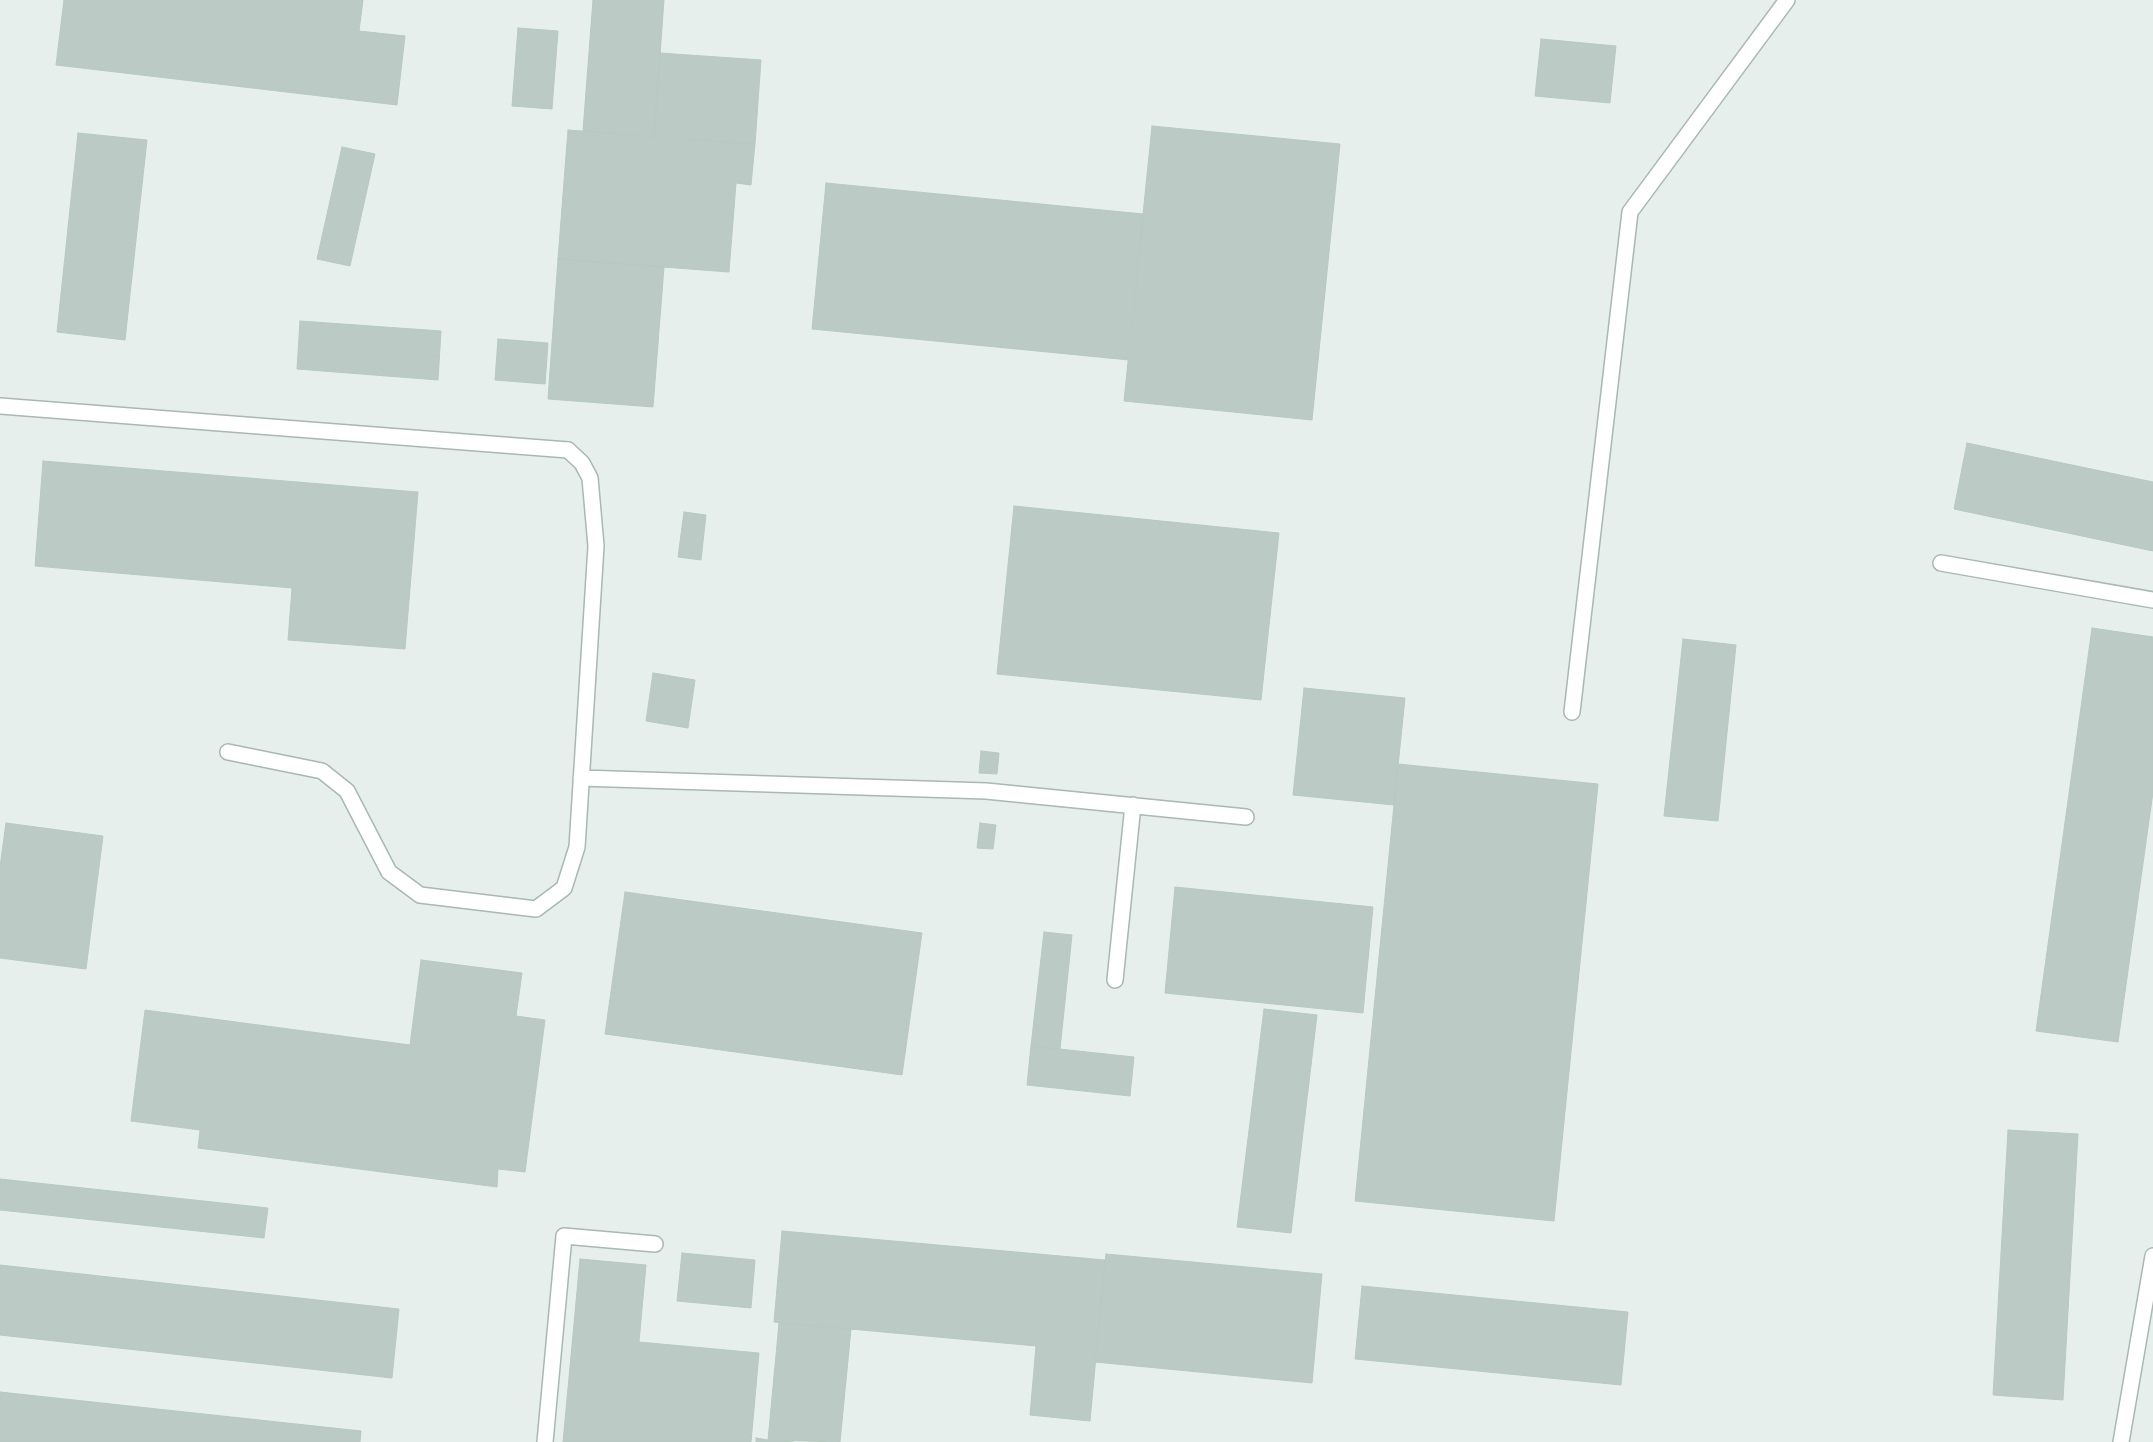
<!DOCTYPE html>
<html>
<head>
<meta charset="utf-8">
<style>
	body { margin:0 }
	canvas { display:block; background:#e6efeb }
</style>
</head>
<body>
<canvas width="2153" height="1442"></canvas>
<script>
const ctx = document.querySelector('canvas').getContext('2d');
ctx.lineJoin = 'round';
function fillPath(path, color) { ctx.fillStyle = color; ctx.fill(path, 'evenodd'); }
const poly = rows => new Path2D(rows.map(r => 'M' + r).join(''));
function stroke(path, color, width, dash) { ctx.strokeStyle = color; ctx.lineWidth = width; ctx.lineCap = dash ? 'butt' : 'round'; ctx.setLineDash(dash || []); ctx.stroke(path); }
const building = poly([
	[64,0,363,0,359,31,405,36,397,105,56,65,64,0],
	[593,0,664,0,654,137,583,131,593,0],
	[518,28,558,31,552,109,512,106,518,28],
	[1541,39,1616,46,1610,103,1535,96,1541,39],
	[660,53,761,60,755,144,654,137,660,53],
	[1152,126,1340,144,1312,420,1124,401,1152,126],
	[568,130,755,144,751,185,736,183,729,272,558,259,568,130],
	[78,133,147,140,125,340,57,332,78,133],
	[342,147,375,154,350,266,317,259,342,147],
	[826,183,1143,214,1129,360,812,329,826,183],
	[558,259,664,267,653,407,548,399,558,259],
	[300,321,441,331,438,380,297,369,300,321],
	[498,339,548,343,545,384,495,380,498,339],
	[1967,443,2153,482,2153,551,1954,509,1967,443],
	[43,461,418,492,405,649,288,640,292,588,35,566,43,461],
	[1014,506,1279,533,1261,700,997,674,1014,506],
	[684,512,706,515,701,560,678,557,684,512],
	[2092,628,2153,637,2153,792,2118,1042,2036,1031,2092,628],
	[1683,639,1736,645,1718,821,1664,816,1683,639],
	[653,673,695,680,688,728,646,721,653,673],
	[1304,688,1405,698,1394,805,1293,795,1304,688],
	[981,751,999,753,997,774,979,773,981,751],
	[1398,764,1598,784,1554,1221,1355,1201,1398,764],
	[6,823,103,836,86,969,0,958,0,867,6,823],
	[980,823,996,825,993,849,977,848,980,823],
	[1175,887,1373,907,1363,1013,1165,993,1175,887],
	[625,892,922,933,902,1075,605,1034,625,892],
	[1044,932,1072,935,1060,1049,1031,1046,1044,932],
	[421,960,522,973,516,1016,545,1020,525,1172,498,1169,497,1187,198,1148,200,1130,131,1121,145,1010,410,1045,421,960],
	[1264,1009,1317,1015,1291,1233,1237,1227,1264,1009],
	[1031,1046,1134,1057,1130,1096,1027,1085,1031,1046],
	[2008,1130,2078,1134,2063,1400,1993,1395,2008,1130],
	[0,1179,268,1208,264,1238,0,1210,0,1179],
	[782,1231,1105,1260,1090,1421,1030,1415,1036,1346,774,1322,782,1231],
	[682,1253,755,1260,751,1308,677,1301,682,1253],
	[1106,1254,1322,1274,1312,1383,1095,1362,1106,1254],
	[580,1259,646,1265,639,1342,759,1353,751,1442,563,1442,580,1259],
	[0,1265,399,1309,392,1378,0,1335,0,1265],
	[1362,1286,1628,1312,1621,1385,1355,1359,1362,1286],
	[779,1323,851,1329,840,1442,768,1440,779,1323],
	[0,1392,361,1431,360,1442,0,1442,0,1392],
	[756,1438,768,1440,794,1442,756,1442,756,1438]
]);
fillPath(building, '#bbcac4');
stroke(building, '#b8c9c2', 1);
const lane = poly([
	[1941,563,2153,600],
	[1572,712,1630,212,1787,0],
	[228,752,322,771,347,791,389,872,420,895,536,909,564,888,577,847,596,546,590,478,582,463,568,450],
	[581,778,986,791,1246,817],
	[1115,980,1133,805],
	[545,1442,564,1236,655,1244]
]);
const street = poly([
	[0,406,568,450],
	[2121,1442,2153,1256]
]);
stroke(lane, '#a8b8b2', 18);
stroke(street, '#a8b8b2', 18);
stroke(lane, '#fff', 15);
stroke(street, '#fff', 15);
</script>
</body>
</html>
